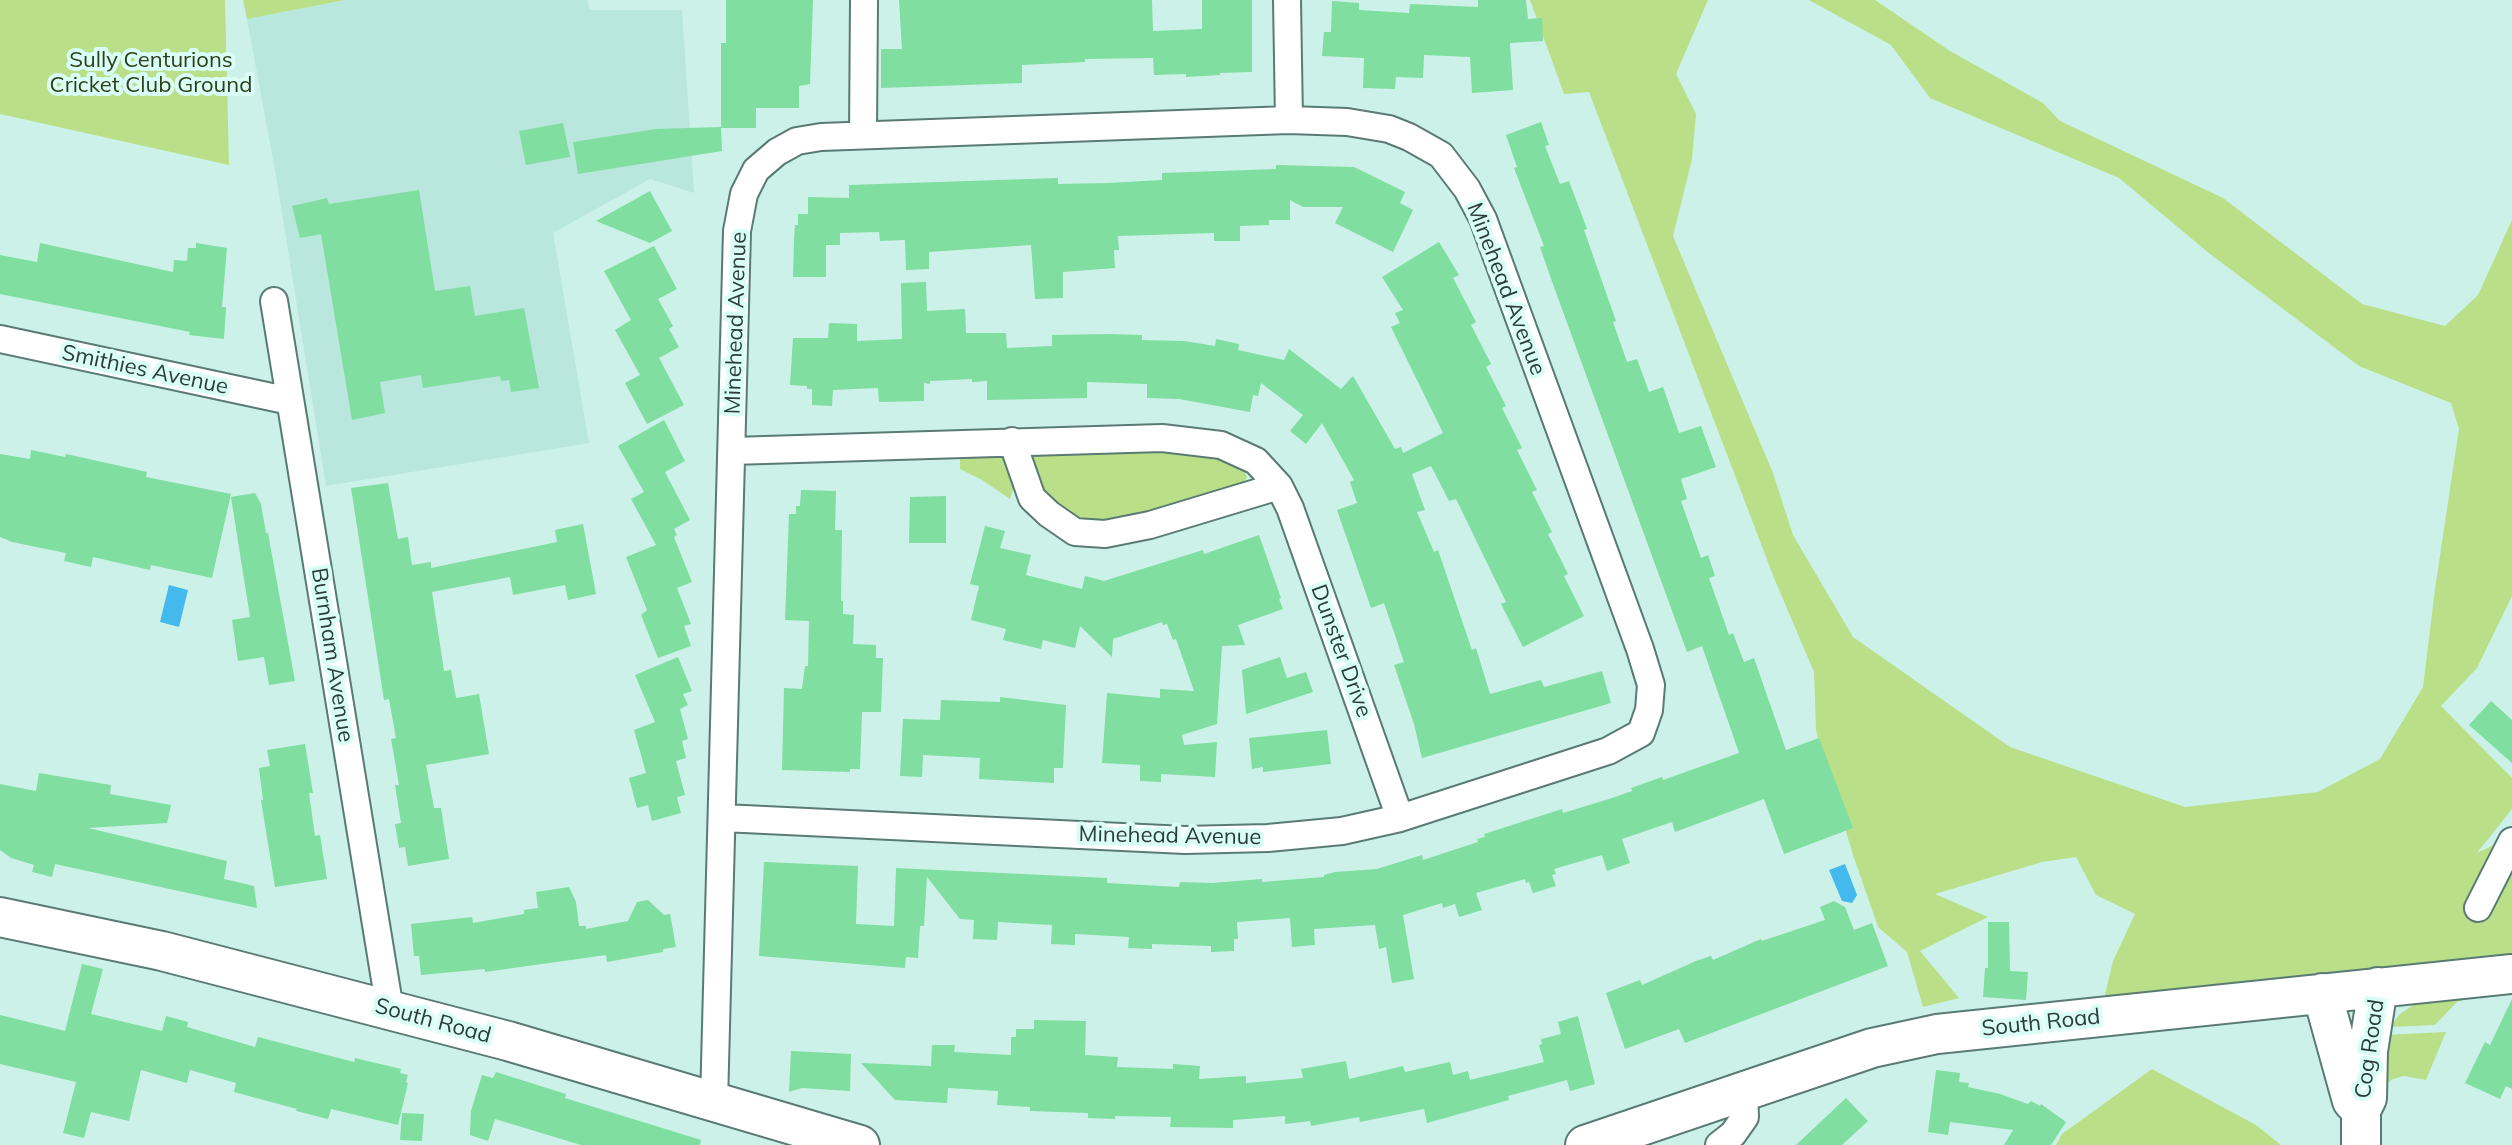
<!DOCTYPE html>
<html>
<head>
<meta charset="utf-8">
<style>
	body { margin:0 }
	canvas { display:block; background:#ccf1e8 }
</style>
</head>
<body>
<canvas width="2512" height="1145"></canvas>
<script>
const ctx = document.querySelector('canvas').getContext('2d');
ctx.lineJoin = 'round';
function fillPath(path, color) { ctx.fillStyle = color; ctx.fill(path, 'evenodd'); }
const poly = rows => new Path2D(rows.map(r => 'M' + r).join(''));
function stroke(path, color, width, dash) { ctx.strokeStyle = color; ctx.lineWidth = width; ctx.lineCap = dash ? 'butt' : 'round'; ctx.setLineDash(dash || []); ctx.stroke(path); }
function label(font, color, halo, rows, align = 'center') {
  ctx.font = font + ' Mulish,sans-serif'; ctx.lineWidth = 8; ctx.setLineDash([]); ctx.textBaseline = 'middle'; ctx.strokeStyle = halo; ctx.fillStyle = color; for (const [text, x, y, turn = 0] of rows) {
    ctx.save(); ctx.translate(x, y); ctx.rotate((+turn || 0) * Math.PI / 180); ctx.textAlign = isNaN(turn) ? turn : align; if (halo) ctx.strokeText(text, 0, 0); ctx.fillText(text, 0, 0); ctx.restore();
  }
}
fillPath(poly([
	[345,0,588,0,589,10,682,10,694,193,650,179,553,233,589,443,326,486,276,176,247,19]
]), '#b9e7dd');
fillPath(poly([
	[0,0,225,0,229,165,0,114],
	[243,0,345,0,247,19],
	[1530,0,1708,0,1676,74,1696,114,1692,159,1673,236,1773,473,1793,535,1853,637,2010,747,2185,807,2318,792,2380,759,2423,687,2435,589,2459,429,2451,403,2359,366,2210,254,2119,178,1930,98,1891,45,1809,0,1875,0,1950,51,2043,103,2060,121,2223,198,2362,304,2445,326,2478,295,2512,220,2512,596,2477,668,2441,706,2512,778,2512,809,2477,853,2512,836,2512,961,2103,1003,2113,961,2135,914,2096,895,2076,857,2042,862,1935,894,1988,917,1920,951,1959,998,1923,1007,1907,952,1878,927,1853,855,1816,730,1814,672,1774,578,1589,92,1564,94],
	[1168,449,1212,456,1241,465,1247,477,1241,488,1127,520,1097,524,1073,519,1050,503,1030,467,1034,455,1043,451],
	[960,453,997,454,1005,460,1015,483,1010,499,982,480,960,469],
	[2464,994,2463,1000,2457,1002,2435,1025,2390,1027,2400,1014,2416,1003,2430,997],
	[2446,1032,2426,1080,2404,1076,2393,1079,2383,1087,2384,1035],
	[2152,1069,2256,1125,2281,1145,2056,1145,2062,1134]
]), '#b9e088');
fillPath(poly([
	[169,585,188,590,179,627,160,622],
	[1845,864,1857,895,1852,903,1842,901,1829,870]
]), '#44b9ed');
fillPath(poly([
	[726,0,813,0,810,84,799,86,799,108,756,108,756,128,721,128,722,151,578,174,573,142,656,129,721,127,721,43,726,43],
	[899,0,1152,0,1153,31,1202,29,1202,0,1252,0,1252,72,1220,73,1220,75,1186,77,1186,74,1154,75,1153,58,1085,59,1085,62,1022,65,1022,83,881,88,881,49,902,49],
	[1478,0,1526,0,1528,19,1542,18,1543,41,1510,43,1513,90,1472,93,1470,57,1424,55,1423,78,1396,77,1395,89,1363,88,1364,58,1322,56,1324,32,1331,32,1332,1,1359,3,1359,10,1409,13,1410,4,1478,7],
	[1541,122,1549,145,1545,146,1560,184,1569,181,1587,229,1584,230,1616,321,1613,322,1627,362,1637,359,1649,392,1663,387,1679,433,1701,426,1716,467,1681,479,1687,499,1681,501,1701,558,1708,555,1715,576,1709,578,1729,635,1733,633,1744,662,1754,658,1786,750,1819,738,1853,828,1784,854,1764,799,1675,832,1672,822,1622,839,1630,863,1607,871,1602,855,1554,869,1556,874,1552,875,1556,886,1533,893,1529,882,1526,883,1525,879,1476,893,1482,910,1459,917,1455,904,1443,908,1442,903,1403,915,1414,979,1392,983,1386,947,1379,949,1375,925,1314,929,1315,945,1292,947,1290,918,1237,922,1238,939,1234,939,1234,951,1211,952,1211,946,1152,944,1152,949,1128,948,1129,937,1075,934,1075,945,1051,944,1052,925,998,922,997,940,973,939,974,920,960,919,927,877,924,926,920,926,918,958,906,957,905,968,759,956,764,862,858,866,856,924,894,926,896,868,1107,878,1107,883,1179,887,1180,882,1212,883,1262,879,1262,882,1324,877,1324,875,1335,872,1377,869,1422,855,1423,860,1478,842,1477,839,1485,837,1484,834,1562,809,1563,813,1609,799,1632,791,1631,788,1662,777,1663,780,1739,753,1702,646,1687,652,1550,276,1540,247,1544,246,1514,168,1517,167,1506,135],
	[563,123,570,157,526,165,519,131],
	[1276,165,1354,167,1405,192,1400,203,1413,210,1393,252,1335,223,1343,207,1303,207,1290,200,1290,220,1269,220,1269,225,1240,226,1240,241,1214,241,1214,233,1118,236,1119,250,1114,250,1115,268,1063,272,1063,298,1035,299,1031,245,929,252,929,269,906,270,905,240,880,241,879,232,840,233,840,245,826,245,826,277,793,277,794,239,795,225,798,225,798,214,808,214,808,197,849,198,849,185,1058,178,1058,184,1108,183,1162,180,1162,173,1276,169],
	[419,190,435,291,470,286,475,316,524,308,539,388,511,392,509,380,501,381,500,376,423,388,421,375,380,382,385,413,352,420,321,234,300,238,292,206,327,198,329,204],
	[650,191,672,231,650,243,596,221],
	[1439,242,1459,275,1453,278,1476,322,1471,325,1491,364,1486,367,1506,406,1502,408,1522,448,1517,450,1537,490,1532,492,1552,532,1548,534,1568,574,1564,576,1584,616,1523,647,1501,604,1506,602,1456,499,1449,501,1431,466,1412,474,1425,510,1417,512,1434,552,1438,550,1472,650,1476,648,1490,694,1541,680,1544,687,1602,671,1611,703,1422,758,1414,724,1394,665,1404,662,1393,629,1384,603,1371,608,1337,510,1357,503,1350,482,1354,480,1322,423,1306,444,1290,431,1303,415,1261,383,1258,396,1253,395,1250,412,1179,399,1147,398,1147,384,1087,382,1087,398,987,400,987,381,972,382,972,379,930,381,930,384,924,383,924,401,879,402,878,388,833,390,832,406,812,405,812,389,807,389,807,386,790,385,793,338,828,338,829,323,857,324,857,341,902,339,901,283,926,282,927,311,965,309,966,333,1006,333,1007,348,1052,346,1052,335,1108,334,1142,335,1142,340,1184,341,1215,346,1216,339,1239,344,1238,350,1284,360,1289,349,1341,389,1353,376,1395,449,1401,447,1403,453,1443,433,1391,327,1400,323,1395,313,1403,310,1382,277],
	[40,243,173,272,174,260,187,261,188,248,196,248,196,243,227,248,222,307,226,307,224,339,189,335,190,332,0,294,0,255,37,262],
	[654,246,677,289,658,299,673,326,669,329,679,347,659,358,684,405,647,424,625,383,640,375,615,330,631,320,604,271],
	[664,420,685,461,665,472,690,520,674,529,677,535,674,537,692,582,677,588,691,624,684,626,691,646,658,658,641,615,647,610,626,557,656,545,631,499,644,492,618,446],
	[31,450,65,457,66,454,125,467,147,472,146,477,231,494,212,578,151,565,150,570,93,557,91,567,64,561,66,553,12,542,0,537,0,454,30,459],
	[388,483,398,539,408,537,412,565,431,562,431,568,557,542,555,530,583,524,596,594,568,600,565,585,513,595,510,577,432,592,444,671,451,670,456,698,479,694,489,754,426,765,434,808,441,808,449,859,408,866,405,847,399,848,395,824,401,823,395,785,399,785,391,739,396,738,389,699,384,700,351,488],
	[801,490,836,491,835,530,842,530,841,601,843,601,843,614,854,615,853,644,876,645,876,658,883,658,881,712,862,712,860,769,850,769,850,772,782,770,784,688,802,689,805,666,808,666,809,621,785,620,789,514,796,514,796,506,800,506],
	[255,493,261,504,266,533,268,533,295,681,269,685,264,657,238,661,232,620,250,617,231,497],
	[946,496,946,543,909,543,910,497],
	[985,526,1005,531,1000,548,1031,555,1026,575,1082,589,1085,576,1104,581,1203,550,1204,554,1259,535,1281,598,1279,599,1283,609,1238,625,1245,645,1222,646,1217,724,1182,735,1184,745,1217,742,1215,777,1161,774,1161,782,1140,781,1140,765,1102,763,1107,693,1160,698,1160,689,1194,691,1176,639,1173,640,1167,624,1163,625,1162,622,1113,639,1112,657,1080,626,1075,648,1043,640,1041,649,1003,640,1006,629,971,620,979,586,970,584],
	[678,657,692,691,683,694,688,705,680,709,688,739,682,741,686,758,676,761,685,795,677,797,681,813,652,821,648,805,637,808,629,778,646,773,634,730,655,722,635,675],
	[1280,657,1287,678,1306,672,1313,692,1246,714,1242,670],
	[1000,697,1066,705,1063,768,1054,768,1054,783,979,779,980,758,923,755,922,777,900,776,903,719,940,720,941,700,1000,702],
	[2491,701,2512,720,2512,763,2469,725],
	[1327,730,1331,764,1263,772,1263,767,1252,769,1249,738],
	[305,744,313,793,309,793,315,836,320,835,327,879,275,887,261,800,263,800,259,768,270,766,267,750],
	[39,773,111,785,110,794,171,805,167,823,88,828,227,861,224,879,254,886,257,908,55,864,52,877,32,872,34,865,11,858,0,850,0,784,36,791],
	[569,887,576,902,579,926,586,926,586,929,628,921,637,902,648,900,664,915,670,914,676,947,663,949,663,952,607,962,606,955,485,972,485,969,421,975,419,956,414,956,411,924,472,917,473,923,524,914,524,910,538,908,536,892],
	[1834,901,1845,907,1854,930,1872,923,1888,966,1685,1043,1679,1029,1625,1049,1606,993,1640,980,1642,985,1696,961,1711,956,1713,960,1761,939,1762,941,1825,920,1820,907],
	[1988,922,2009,922,2010,971,2028,972,2026,1000,1983,997,1985,968,1988,968],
	[82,964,103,969,91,1014,162,1031,166,1016,188,1022,187,1027,255,1047,258,1037,354,1062,355,1058,401,1069,400,1073,408,1075,406,1082,408,1083,398,1125,331,1109,328,1119,296,1111,297,1109,234,1092,236,1083,190,1070,187,1083,141,1070,129,1121,91,1112,84,1138,63,1133,76,1082,0,1064,0,1015,65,1031],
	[2512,999,2512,1089,2506,1086,2500,1099,2465,1083,2485,1042,2490,1045],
	[1578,1016,1595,1084,1570,1091,1567,1080,1508,1096,1509,1100,1427,1123,1424,1109,1360,1122,1359,1117,1311,1126,1310,1121,1285,1124,1285,1116,1233,1120,1233,1128,1170,1127,1171,1117,1115,1116,1115,1119,1088,1118,1088,1113,1030,1111,1030,1107,997,1105,998,1091,948,1088,947,1103,895,1100,861,1063,931,1066,932,1045,955,1045,954,1052,1011,1055,1011,1037,1016,1037,1016,1029,1034,1029,1034,1020,1086,1021,1085,1055,1118,1057,1117,1067,1173,1069,1173,1064,1200,1066,1199,1079,1246,1076,1246,1083,1303,1078,1301,1069,1346,1061,1349,1079,1403,1066,1405,1072,1450,1062,1453,1075,1468,1071,1470,1080,1544,1062,1539,1045,1542,1044,1541,1039,1561,1034,1558,1022],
	[791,1051,851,1054,850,1091,802,1088,789,1092],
	[1936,1070,1960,1073,1959,1082,1969,1083,1968,1087,2000,1094,2028,1104,2031,1101,2040,1106,2041,1104,2066,1122,2051,1145,2004,1145,2013,1130,1950,1122,1948,1135,1928,1132],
	[496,1072,566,1094,565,1098,701,1140,700,1145,581,1145,495,1119,488,1141,470,1135,471,1111,482,1075,493,1078],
	[1846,1098,1868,1121,1842,1145,1796,1145],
	[402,1113,424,1114,422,1141,400,1140]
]), '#7fdea0');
const street = poly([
	[1287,0,1289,120],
	[863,134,864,0],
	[274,301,390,1010],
	[0,339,290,401],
	[1012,441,1032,498,1049,514,1075,532,1105,534,1150,525,1279,486],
	[732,451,1162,438,1221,445,1256,461,1279,486,1290,508,1400,818],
	[2478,908,2512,841],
	[714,1102,737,231,744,194,756,170,777,152,797,141,821,137,1289,120,1347,122,1389,129,1409,137,1441,155,1467,189,1483,219,1640,649,1651,685,1649,710,1641,733,1608,751,1400,818,1342,831,1268,838,1185,840,723,818],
	[1719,1145,1733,1134,1745,1117,1744,1093]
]);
const secondary = poly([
	[0,917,162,951,508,1041,860,1145],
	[2322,993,2352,1101,2359,1108],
	[1585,1145,1872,1048,1937,1034,2512,974],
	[2361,1145,2361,1110,2367,1098,2368,1051,2378,987]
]);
stroke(street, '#597b73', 30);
stroke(secondary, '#597b73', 42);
stroke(street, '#fff', 26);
stroke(secondary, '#fff', 38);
label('22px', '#2e3e18', '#d9fef6', [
	["Sully Centurions",151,60],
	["Cricket Club Ground",151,85]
]);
label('22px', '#2d3c38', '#d9fef6', [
	["Minehead Avenue",1506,289,69],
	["Minehead Avenue",736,323,-88],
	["Smithies Avenue",145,370,12],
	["Dunster Drive",1341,651,70],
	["Burnham Avenue",332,655,81],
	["Minehead Avenue",1170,836,1],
	["South Road",433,1021,15],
	["South Road",2041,1023,-6],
	["Cog Road",2370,1049,-82]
]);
</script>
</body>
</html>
